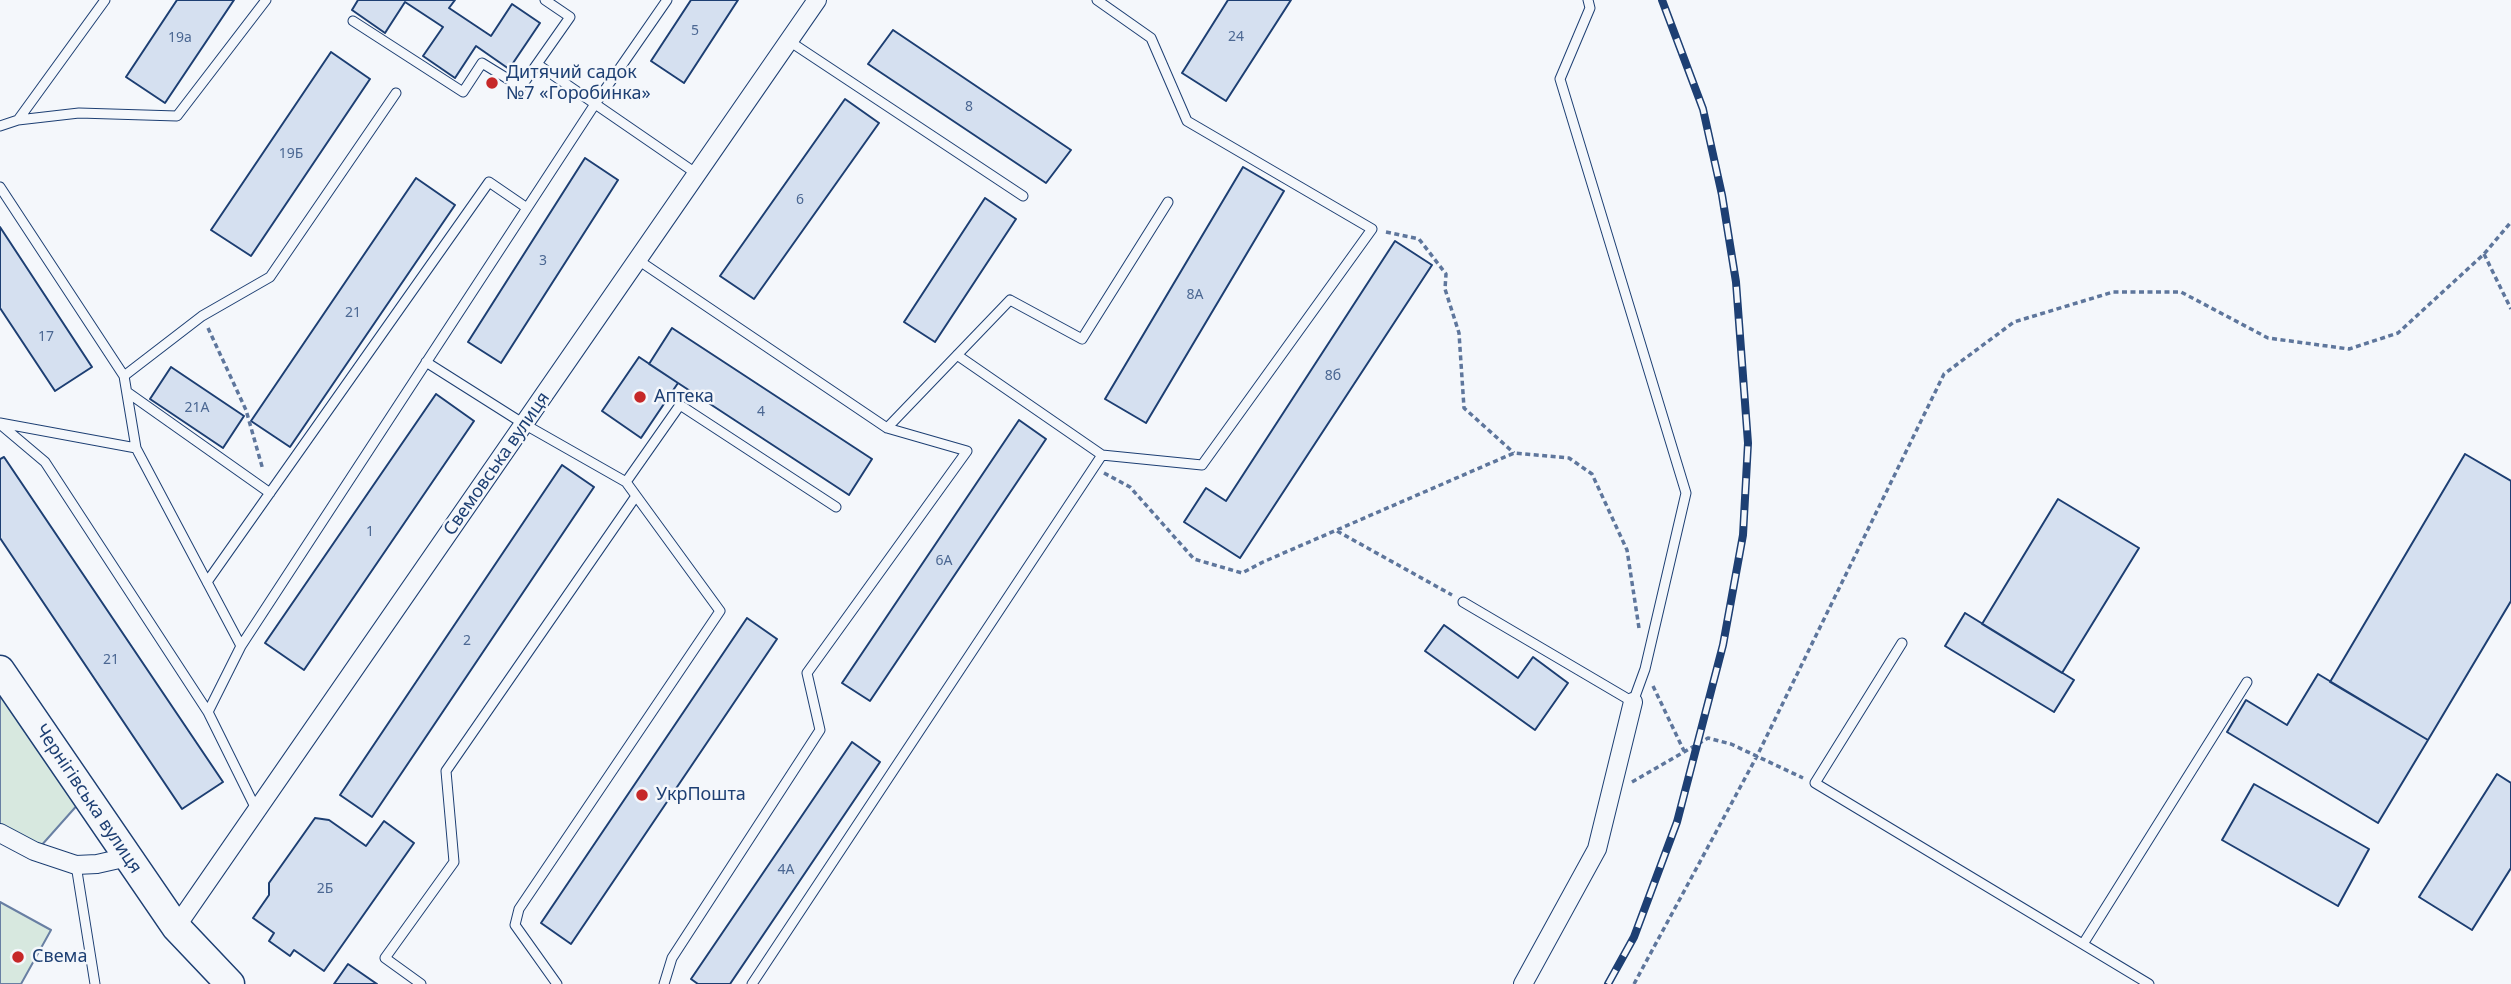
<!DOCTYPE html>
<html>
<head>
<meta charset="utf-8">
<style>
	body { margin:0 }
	canvas { display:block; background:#f4f7fb }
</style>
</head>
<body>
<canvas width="2511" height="984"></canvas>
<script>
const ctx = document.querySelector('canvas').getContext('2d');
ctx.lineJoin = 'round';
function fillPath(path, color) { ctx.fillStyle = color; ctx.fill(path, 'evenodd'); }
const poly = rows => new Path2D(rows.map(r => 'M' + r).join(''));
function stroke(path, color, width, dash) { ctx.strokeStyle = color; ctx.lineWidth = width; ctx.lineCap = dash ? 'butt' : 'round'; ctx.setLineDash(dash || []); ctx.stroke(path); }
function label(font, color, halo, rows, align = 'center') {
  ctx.font = font + ' "Noto Sans",sans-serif'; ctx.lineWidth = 5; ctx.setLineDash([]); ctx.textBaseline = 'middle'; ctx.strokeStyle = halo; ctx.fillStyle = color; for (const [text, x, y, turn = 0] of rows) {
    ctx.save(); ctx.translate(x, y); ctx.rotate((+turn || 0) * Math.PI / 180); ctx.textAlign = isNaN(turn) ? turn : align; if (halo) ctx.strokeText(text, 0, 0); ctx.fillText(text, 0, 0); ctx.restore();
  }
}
const green = poly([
	[0,684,80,802,40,847,0,826,0,684],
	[0,902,51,930,21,984,0,984,0,902]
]);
fillPath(green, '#d7e8df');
stroke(green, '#687fa3', 2);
const building = poly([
	[177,0,234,0,165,103,126,77,177,0],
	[358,0,455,0,449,8,491,36,512,4,540,23,509,69,476,46,455,78,423,56,443,27,405,2,385,33,352,10,358,0],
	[691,0,738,0,684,83,651,61,691,0],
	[1228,0,1291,0,1226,101,1182,73,1228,0],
	[893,30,1071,150,1046,183,868,64,893,30],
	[331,52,370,79,251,256,211,230,331,52],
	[845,99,879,123,754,299,720,276,845,99],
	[585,158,618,180,501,363,468,342,585,158],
	[1243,167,1284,191,1146,423,1105,399,1243,167],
	[416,178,455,205,290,447,251,421,416,178],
	[985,198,1016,219,935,342,904,322,985,198],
	[0,227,92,367,55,391,0,308,0,227],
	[1395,241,1432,265,1240,558,1184,522,1206,488,1226,501,1395,241],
	[672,328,872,459,849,495,649,364,672,328],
	[639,357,678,383,641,438,602,411,639,357],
	[171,367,244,416,223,448,150,399,171,367],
	[436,394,474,421,304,670,265,643,436,394],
	[1019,420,1046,439,870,701,842,683,1019,420],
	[2465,454,2511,481,2511,601,2428,740,2330,682,2465,454],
	[4,457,223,782,182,809,0,538,0,459,4,457],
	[562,465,594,487,372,817,340,795,562,465],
	[2058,499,2139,548,2062,673,1982,624,2058,499],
	[1965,613,2074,680,2054,712,1945,646,1965,613],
	[747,618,777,639,571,944,541,923,747,618],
	[1444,625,1518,678,1533,657,1568,683,1535,730,1425,651,1444,625],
	[2318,674,2428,740,2378,823,2227,732,2246,700,2287,725,2318,674],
	[852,742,880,762,730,984,698,984,691,979,852,742],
	[2497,774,2511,783,2511,868,2472,930,2419,897,2497,774],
	[2254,784,2369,849,2338,906,2222,840,2254,784],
	[315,818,329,820,366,846,384,821,414,843,324,971,294,950,290,956,269,941,274,933,253,918,269,895,269,883,315,818],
	[348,964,377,984,334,984,348,964]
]);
fillPath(building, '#d5e0f0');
stroke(building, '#1d3f73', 2);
const service = poly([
	[545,0,570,17,537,64,697,174],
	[353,21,463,92,482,63,521,87,537,64],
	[789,41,1023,196],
	[18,120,105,0],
	[0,126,18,120,79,113,177,116,266,0],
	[0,187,124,376,136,448],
	[638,260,887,428,967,451,807,673,820,730,672,958,664,984],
	[957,355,1102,455,1202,465,1372,229,1187,121,1151,38,1097,0],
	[426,362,524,424,626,482,680,405,836,507],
	[124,376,202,316,270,277,396,93],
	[127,392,270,493],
	[0,423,136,448,241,646,208,712,257,811],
	[0,424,45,462,208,712],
	[887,428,1010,300,1082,339,1168,202],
	[207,582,489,182,527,208],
	[1463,602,1633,702,1645,669,1686,493,1560,79,1590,8,1588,0],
	[1902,643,1815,783,2149,984],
	[241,646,595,104,667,0],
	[76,865,95,984],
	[2083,944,2247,682],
	[421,984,385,958,454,862,446,771,636,496],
	[557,984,515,925,519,909,720,611,626,482],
	[752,984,1102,455]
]);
const minor = poly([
	[0,833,34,851,76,865,97,864,128,857],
	[176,927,817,0],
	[1523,984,1597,849,1633,702]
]);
const primary = poly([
	[0,670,176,927,230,984]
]);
stroke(service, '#1d3f73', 11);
stroke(minor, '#1d3f73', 20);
stroke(primary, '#1d3f73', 31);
stroke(poly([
	[1386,232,1419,239,1446,274,1445,289,1459,333,1464,408,1514,453],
	[2484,254,2511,309],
	[208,328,246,410,263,470],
	[1104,473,1130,487,1194,559,1242,573,1263,562,1514,453,1569,458,1592,474,1627,550,1639,628],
	[1337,531,1452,595],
	[1653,686,1684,751],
	[1632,782,1708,738,1731,744,1803,778],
	[1634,984,1757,756,1944,374,2014,322,2113,292,2181,292,2268,338,2349,349,2398,333,2484,254,2511,222]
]), '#5e769c', 3.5, [5, 3.5]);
stroke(service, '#f4f7fb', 9);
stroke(minor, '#f4f7fb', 18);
stroke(primary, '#f4f7fb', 28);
const rail = poly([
	[1608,984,1634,937,1677,822,1723,645,1743,535,1748,443,1736,282,1722,195,1703,109,1662,0]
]);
stroke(rail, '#1d3f73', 8);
stroke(rail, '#f4f7fb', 5, [16]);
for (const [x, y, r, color] of [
	[492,83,7,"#c62828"],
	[640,397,7,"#c62828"],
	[642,795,7,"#c62828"],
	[18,957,7,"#c62828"]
]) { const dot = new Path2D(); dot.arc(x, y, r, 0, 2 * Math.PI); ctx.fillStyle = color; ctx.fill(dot); stroke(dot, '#f4f7fb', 2.5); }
label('14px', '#4b6792', null, [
	["5",695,31],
	["24",1236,37],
	["19а",180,38],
	["8",969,107],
	["19Б",291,154],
	["6",800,200],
	["3",543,261],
	["8А",1195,295],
	["21",353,313],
	["17",46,337],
	["8б",1333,376],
	["21А",197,408],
	["4",761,412],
	["1",370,532],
	["6А",944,561],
	["2",467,641],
	["21",111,660],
	["4А",786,870],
	["2Б",325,889]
]);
label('18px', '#1d3f73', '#f4f7fb', [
	["Дитячий садок",506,73],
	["№7 «Горобинка»",506,94],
	["Аптека",654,397],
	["УкрПошта",656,795],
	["Свема",32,957]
], 'left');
label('18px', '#1d3f73', '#f4f7fb', [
	["Свемовська вулиця",497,464,-55],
	["Чернігівська вулиця",88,799,56]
]);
</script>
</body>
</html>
